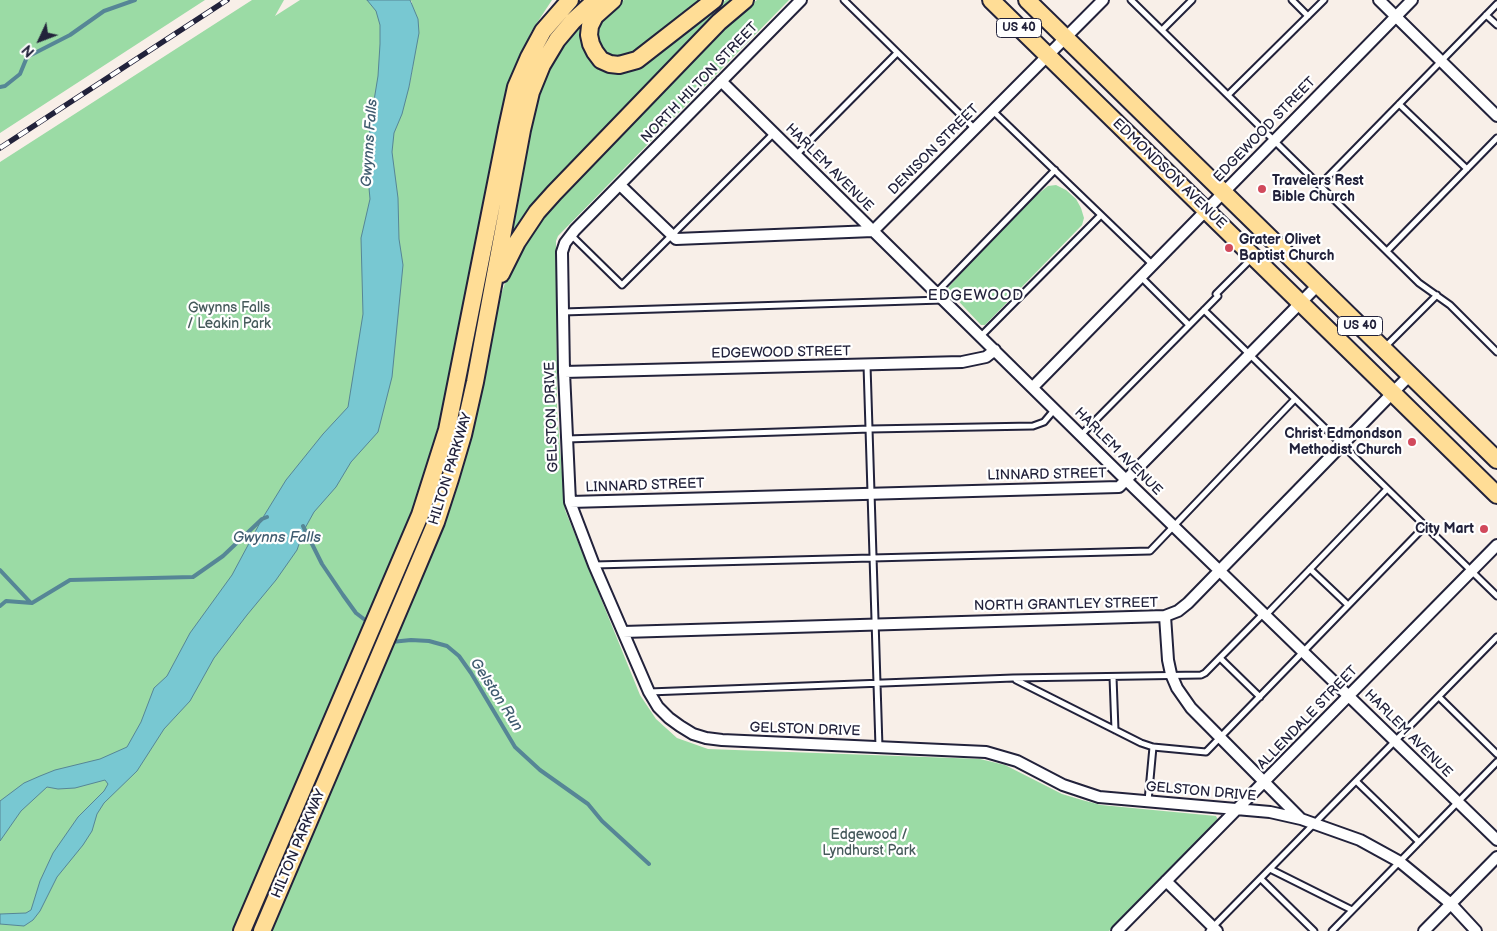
<!DOCTYPE html>
<html>
<head>
<meta charset="utf-8">
<style>
	body { margin:0 }
	#map { position:relative; width:1497px; height:931px; overflow:hidden; background:#f8efe8; font-family:"Balsamiq Sans",sans-serif }
	canvas { display:block }
	.north { position:absolute; left:15px; top:15px; width:50px; height:50px; -webkit-text-stroke:4px #fff; paint-order:stroke; rotate:227deg; font-size:14px; font-weight:700; line-height:20px; text-align:center; color:#22223b }
	.north::after { content:''; display:block; margin:auto; width:18px; height:22px; background:#22223b; clip-path:polygon(50% 0,100% 100%,50% 72%,0 100%) }
</style>
</head>
<body>
<div id="map">
<canvas width="1497" height="931"></canvas>
<div class="north">N</div>
</div>
<script>
const ctx = document.querySelector('canvas').getContext('2d');
ctx.lineJoin = 'round';
function fillPath(path, color) { ctx.fillStyle = color; ctx.fill(path, 'evenodd'); }
const poly = rows => new Path2D(rows.map(r => 'M' + r).join(''));
function stroke(path, color, width, dash) { ctx.strokeStyle = color; ctx.lineWidth = width; ctx.lineCap = dash ? 'butt' : 'round'; ctx.setLineDash(dash || []); ctx.stroke(path); }
function label(font, color, halo, rows, align = 'center') {
  ctx.font = font + ' "Balsamiq Sans",sans-serif'; ctx.lineWidth = 4.5; ctx.setLineDash([]); ctx.textBaseline = 'middle'; ctx.strokeStyle = halo; ctx.fillStyle = color; for (const [text, x, y, turn = 0] of rows) {
    ctx.save(); ctx.translate(x, y); ctx.rotate((+turn || 0) * Math.PI / 180); ctx.textAlign = isNaN(turn) ? turn : align; if (halo) ctx.strokeText(text, 0, 0); ctx.fillText(text, 0, 0); ctx.restore();
  }
}
fillPath(poly([
	[0,0,205,0,0,133],
	[252,0,284,0,275,16,300,0,379,0,409,87,413,66,412,2,410,0,552,0,531,32,515,69,506,99,476,238,446,397,423,481,398,546,233,931,0,931,0,162],
	[624,0,708,0,641,53,619,61,605,55,595,39,598,22,607,11],
	[726,0,735,0,546,192,514,230,512,229,534,107,553,62,563,45,586,20,613,72,628,71,650,59],
	[757,0,789,0,558,236,556,241,557,411,565,510,640,695,656,719,677,738,708,749,980,759,1005,765,1062,794,1082,800,1101,805,1216,816,1218,820,1109,931,270,931,467,451,500,298,507,277,539,218,730,21],
	[1056,185,1066,190,1076,199,1081,208,1084,218,1082,225,985,325,981,325,947,289,979,253,1033,198,1048,186]
]), '#9bdba5');
const water = poly([
	[367,0,410,0,418,19,419,33,409,87,402,114,394,133,392,152,398,198,399,239,403,265,392,377,378,432,351,462,336,487,314,512,304,530,297,550,276,580,247,615,214,658,190,701,164,729,137,771,104,803,97,814,92,831,83,845,57,877,40,911,33,920,24,926,0,924,0,914,26,913,31,910,40,881,53,853,78,817,104,791,108,784,105,780,75,788,58,789,47,787,21,811,0,841,0,801,24,783,40,776,55,770,100,759,127,747,141,722,154,688,167,676,190,633,232,575,262,519,286,480,323,434,348,407,363,314,361,238,370,199,368,177,370,125,378,76,380,44,380,25,376,11,367,0]
]);
fillPath(water, '#78c8d2');
stroke(water, '#568696', 1);
stroke(poly([
	[0,87,5,86,20,74,27,57,70,35,104,11,135,0],
	[303,526,322,564,343,595,356,613,369,623],
	[0,570,31,603],
	[0,606,6,601,32,603,70,580,193,577,223,556,262,519,267,517],
	[391,642,411,640,429,641,447,646,459,656,471,673,515,747,540,770,588,804,602,821,649,864]
]), '#568696', 4);
const service = poly([
	[844,0,975,129],
	[1131,0,1419,283,1450,305,1497,352],
	[1292,0,1308,16],
	[1486,15,1497,25],
	[1162,30,1192,0],
	[1228,95,1324,0],
	[1399,104,1467,169],
	[993,111,1153,265],
	[796,155,897,53],
	[1320,185,1497,4],
	[571,235,622,285,774,133],
	[1387,251,1497,138],
	[1141,277,1189,325],
	[936,293,1055,170],
	[1204,310,1497,596],
	[563,312,942,300],
	[981,336,1101,215],
	[1386,346,1437,295],
	[867,365,879,747],
	[1081,435,1218,296,1216,294,1251,259],
	[567,439,870,429,1033,426,1044,422,1055,409],
	[594,565,1150,551,1295,399],
	[1310,569,1348,605],
	[1266,615,1387,489],
	[1220,658,1260,697],
	[1113,677,1115,730],
	[1016,680,1141,743,1153,747,1206,752,1425,526],
	[649,692,1013,678,1201,675,1205,673,1264,613],
	[1439,697,1497,754],
	[1356,781,1419,842],
	[1148,801,1153,747],
	[1270,869,1352,910],
	[1261,879,1314,931],
	[1209,931,1497,637],
	[1332,931,1497,762]
]);
const minor = poly([
	[801,0,575,230,565,243,562,252,564,372,570,502,594,565,649,692,658,707,669,718,680,726,693,734,706,738,722,740,986,752,1017,761,1063,785,1099,797,1270,812,1301,819,1360,840,1400,862,1451,904,1476,931],
	[1379,0,1497,116],
	[721,81,1126,480,1497,840],
	[620,185,676,239,873,231,1103,0],
	[564,372,962,362,986,357,995,350],
	[1033,387,1412,0],
	[570,502,1119,487,1318,285],
	[1165,616,1168,660,1171,674,1177,688,1191,708,1301,819],
	[623,632,1165,616,1178,611,1188,603,1410,375],
	[1166,881,1217,931],
	[1117,931,1497,545],
	[1424,931,1497,857]
]);
const primary = poly([
	[613,0,595,16,590,26,589,35,591,44,595,52,601,60,610,64,619,65,637,60,714,0],
	[991,0,1497,495],
	[1027,0,1497,460],
	[501,274,517,242,537,212,554,193,719,22,745,0],
	[242,931,420,515,447,430,507,128,516,87,529,57,543,31,570,0],
	[262,931,409,586,436,522,450,479,463,435,475,382,522,130,531,92,542,65,557,40,573,21,596,0]
]);
stroke(service, '#22223b', 9);
stroke(minor, '#22223b', 14);
stroke(primary, '#22223b', 20);
stroke(service, '#fff', 5);
stroke(minor, '#fff', 10);
stroke(primary, '#ffdd96', 16);
const rail = poly([
	[0,148,227,0]
]);
stroke(rail, '#22223b', 5.5);
stroke(rail, '#fff', 4, [11]);
for (const [x, y, r, color] of [
	[1262,189,5,"#d1495b"],
	[1229,248,5,"#d1495b"],
	[1412,442,5,"#d1495b"],
	[1484,529,5,"#d1495b"]
]) { const dot = new Path2D(); dot.arc(x, y, r, 0, 2 * Math.PI); ctx.fillStyle = color; ctx.fill(dot); stroke(dot, '#fff', 2); }
for (const [x, y, w] of [
	[1019,28,45],
	[1360,326,45]
]) { const box = new Path2D(); box.roundRect(x - w / 2, y - 9.5, w, 19, 4); ctx.fillStyle = '#fff'; ctx.fill(box); stroke(box, '#22223b', 1); }
label('bold 12px', '#22223b', null, [
	["US 40",1019,28],
	["US 40",1360,326]
]);
label('14px', '#22223b', '#fff', [
	["NORTH HILTON STREET",700,83,-46],
	["EDGEWOOD STREET",1265,130,-46],
	["DENISON STREET",934,150,-45],
	["HARLEM AVENUE",829,168,45],
	["EDMONDSON AVENUE",1169,174,44],
	["EDGEWOOD STREET",781,353,-1],
	["GELSTON DRIVE",552,417,-92],
	["HARLEM AVENUE",1118,452,45],
	["HILTON PARKWAY",451,469,-73],
	["LINNARD STREET",1047,475,-1],
	["LINNARD STREET",645,486,-2],
	["NORTH GRANTLEY STREET",1066,605,-1],
	["ALLENDALE STREET",1308,718,-46],
	["GELSTON DRIVE",805,730,2],
	["HARLEM AVENUE",1408,734,45],
	["GELSTON DRIVE",1201,792,5],
	["HILTON PARKWAY",299,844,-67]
]);
label('bold 14px', '#22223b', '#fff', [
	["Travelers Rest",1272,181],
	["Bible Church",1272,197],
	["Grater Olivet",1239,240],
	["Baptist Church",1239,256],
	["Christ Edmondson",1402,434,"right"],
	["Methodist Church",1402,450,"right"],
	["City Mart",1474,529,"right"]
], 'left');
label('14px', '#465a5b', '#fff', [
	["Gwynns Falls",229,308],
	["/ Leakin Park",229,324],
	["Edgewood /",869,835],
	["Lyndhurst Park",869,851]
]);
label('italic 15px', '#405c70', '#fff', [
	["Gwynns Falls",370,143,-86],
	["Gwynns Falls",277,538],
	["Gelston Run",496,695,57]
]);
ctx.letterSpacing = '1px';
label('15px', '#22223b', '#fff', [
	["EDGEWOOD",976,296]
]);
ctx.letterSpacing = '0px';
</script>
</body>
</html>
